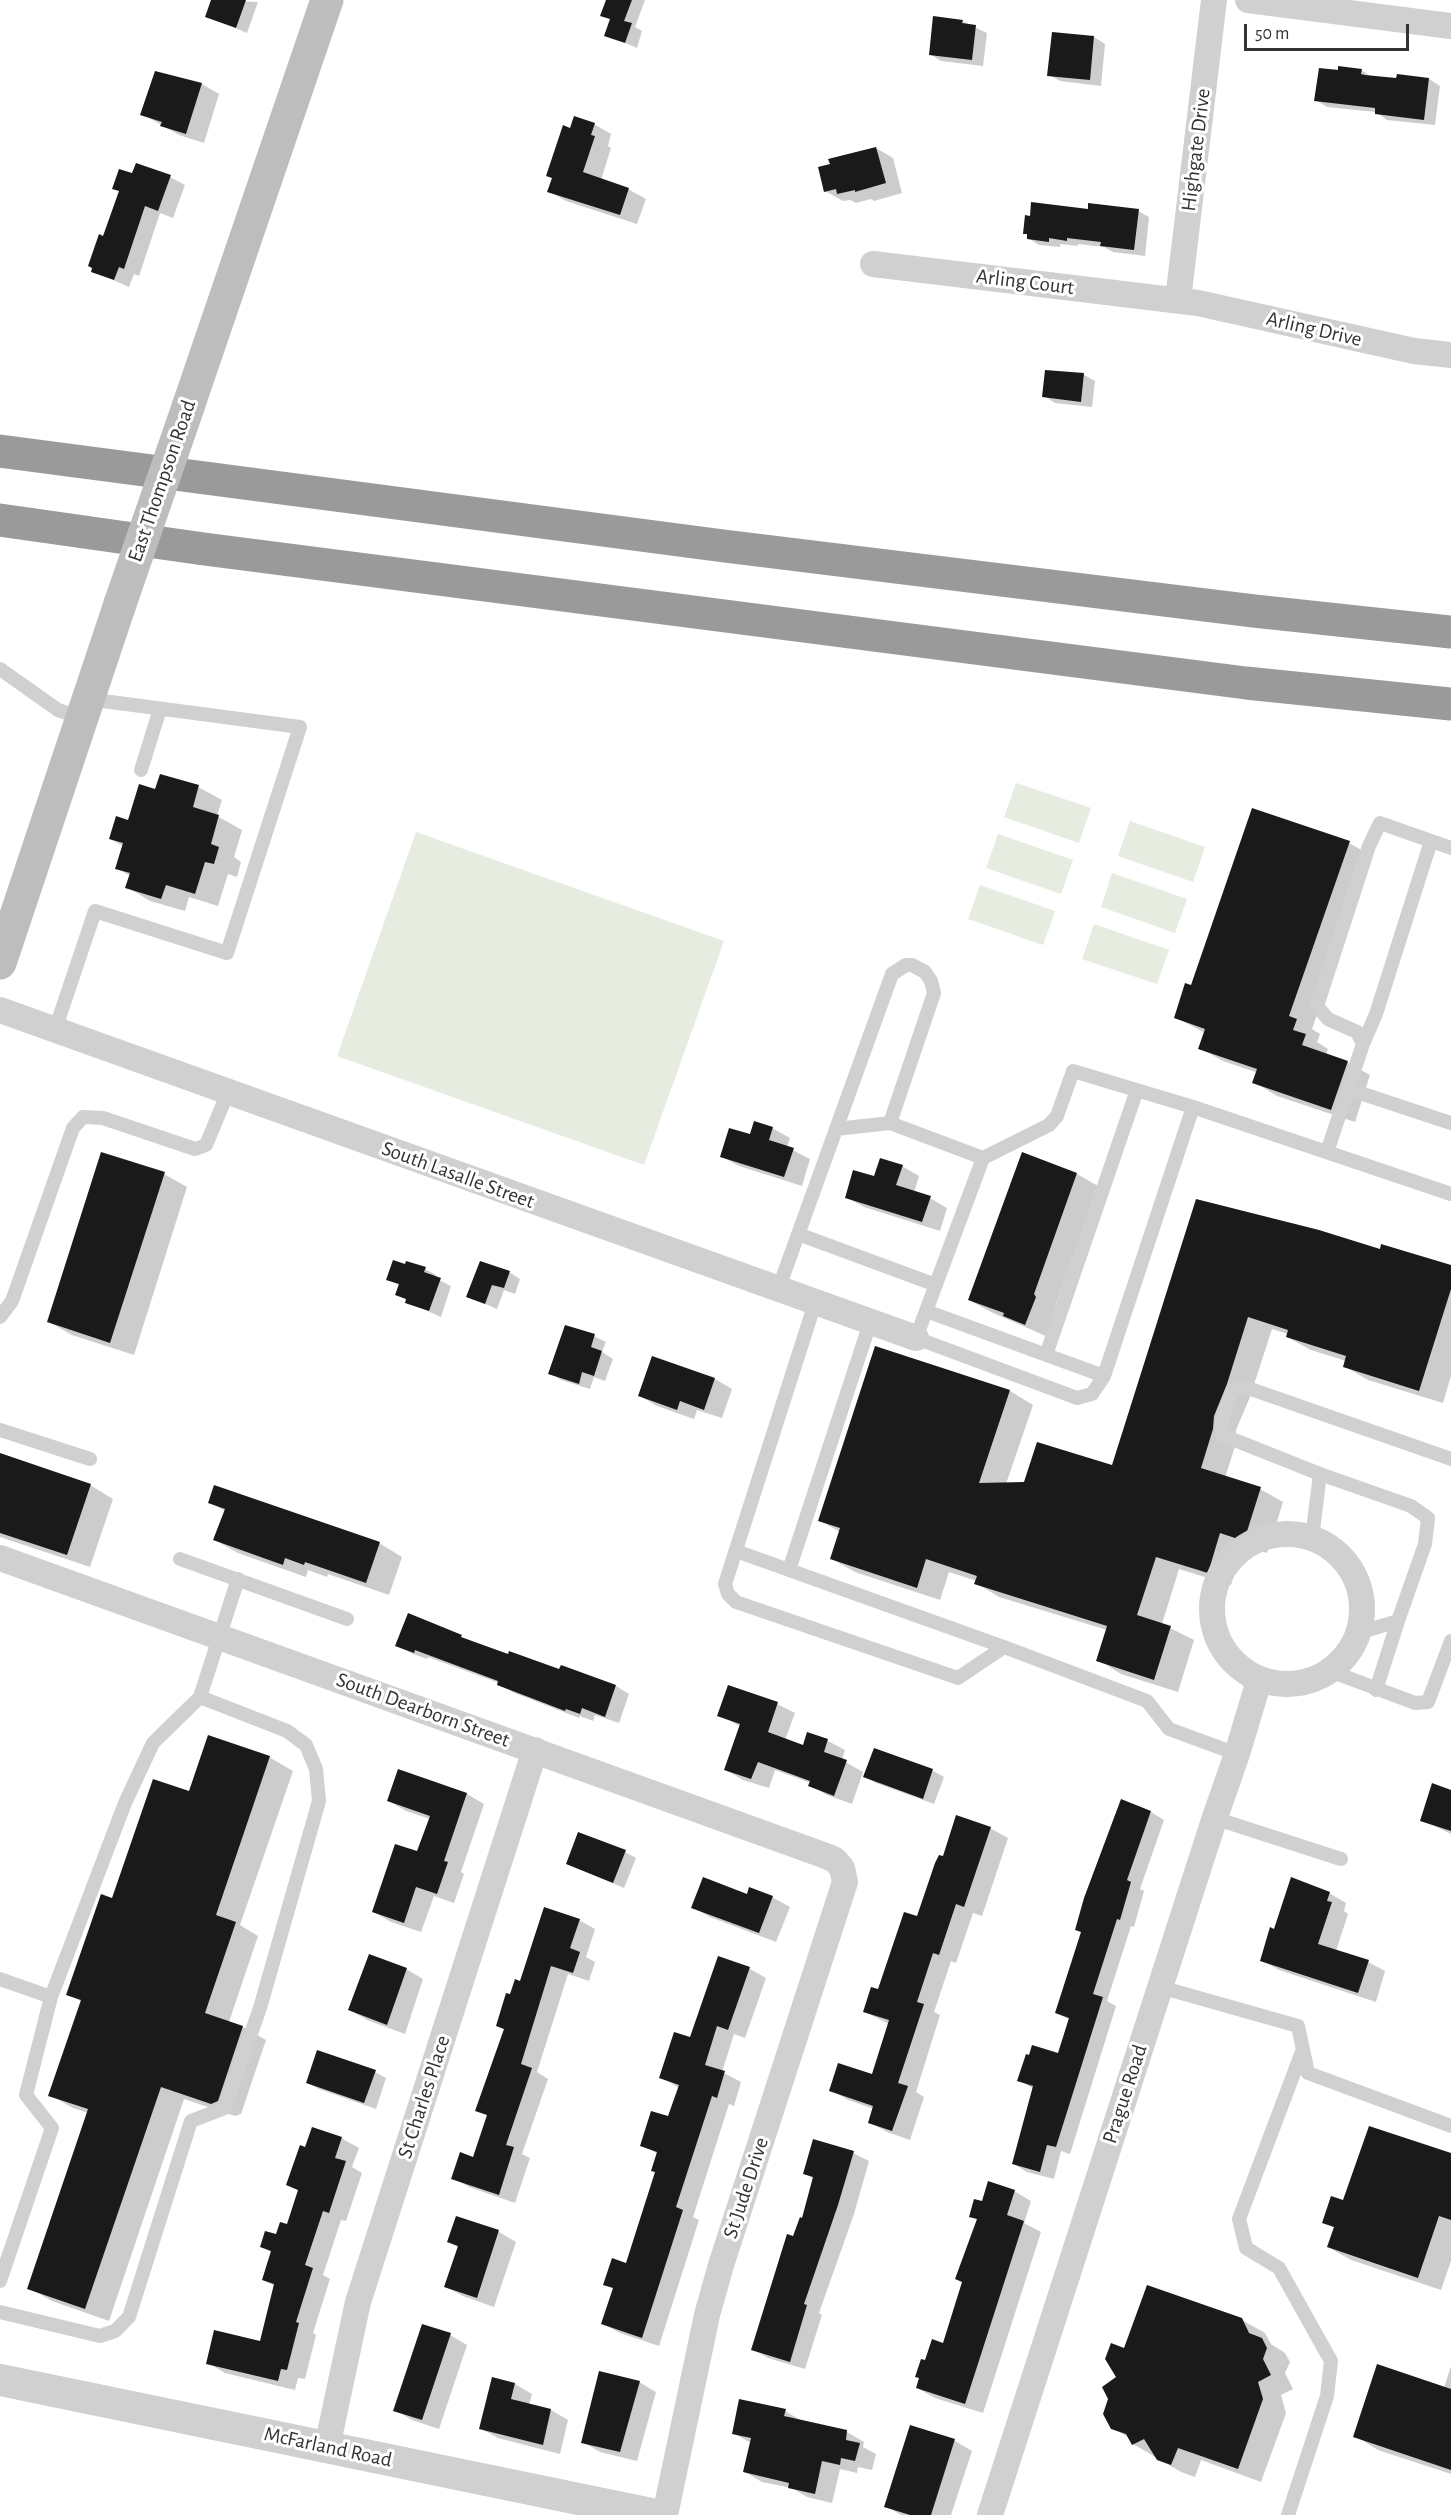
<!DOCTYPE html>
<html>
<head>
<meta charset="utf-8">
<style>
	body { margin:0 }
	#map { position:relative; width:1451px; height:2515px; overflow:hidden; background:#fff; font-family:"Alegreya Sans",sans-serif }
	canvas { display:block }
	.scale { position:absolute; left:1244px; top:24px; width:165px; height:27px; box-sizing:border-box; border:3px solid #333; border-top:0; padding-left:8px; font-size:18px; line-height:21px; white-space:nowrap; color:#333; -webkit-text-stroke:4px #fff; paint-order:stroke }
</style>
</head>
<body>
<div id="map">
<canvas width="1451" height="2515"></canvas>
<div class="scale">50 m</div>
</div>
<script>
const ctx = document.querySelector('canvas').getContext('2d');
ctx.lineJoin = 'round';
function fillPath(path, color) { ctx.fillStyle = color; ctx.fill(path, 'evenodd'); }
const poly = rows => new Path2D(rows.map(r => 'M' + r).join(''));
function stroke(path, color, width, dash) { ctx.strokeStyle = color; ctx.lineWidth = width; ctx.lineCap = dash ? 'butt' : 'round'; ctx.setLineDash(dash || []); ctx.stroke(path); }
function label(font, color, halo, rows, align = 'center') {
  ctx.font = font + ' "Alegreya Sans",sans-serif'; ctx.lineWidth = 6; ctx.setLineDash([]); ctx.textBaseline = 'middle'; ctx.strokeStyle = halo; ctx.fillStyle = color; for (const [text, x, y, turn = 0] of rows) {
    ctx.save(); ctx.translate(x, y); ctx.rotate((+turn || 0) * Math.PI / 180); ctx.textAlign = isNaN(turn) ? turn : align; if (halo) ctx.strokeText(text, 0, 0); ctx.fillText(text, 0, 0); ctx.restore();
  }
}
fillPath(poly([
	[1016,783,1091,808,1079,843,1004,817],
	[1130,821,1205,847,1193,882,1118,856],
	[416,832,724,941,644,1165,337,1056],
	[998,834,1073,860,1061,894,986,868],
	[1112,873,1187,899,1175,933,1101,907],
	[980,885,1055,911,1043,945,968,919],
	[1094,924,1169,950,1157,984,1082,959]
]), '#e6ecdf');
fillPath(poly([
	[213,0,258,2,247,33,207,16],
	[607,0,645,0,635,27,642,31,637,48,606,35,611,20,602,15],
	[962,21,987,33,983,66,941,61,930,54],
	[1094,37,1105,44,1101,86,1060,81,1049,75],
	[1320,69,1361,70,1372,77,1429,79,1440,86,1435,125,1387,120,1376,112,1327,107,1316,100],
	[178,77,202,84,219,94,204,143,179,135,142,114],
	[594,124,611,134,608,146,611,148,601,180,628,189,646,199,637,224,566,201,549,191,571,130],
	[876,148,893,158,902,193,874,201,871,199,856,203,850,200,843,201,825,191],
	[133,175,170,177,185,185,173,218,160,213,139,276,134,274,129,287,93,271,104,237],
	[1089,210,1138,211,1149,217,1145,256,1113,252,1104,247,1078,244,1078,246,1060,244,1060,247,1039,245,1028,238,1029,235,1024,233],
	[1047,372,1084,375,1095,381,1092,407,1055,403,1044,396],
	[198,787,222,800,217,816,242,830,234,857,241,862,237,877,228,874,218,906,189,897,185,911,150,901,127,887,130,876,117,868,123,846,110,839,156,791],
	[1349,843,1372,856,1312,1029,1320,1034,1317,1042,1328,1049,1326,1055,1347,1062,1370,1075,1355,1122,1277,1096,1254,1082,1258,1073,1223,1061,1200,1048,1205,1033,1175,1017,1192,987],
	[772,1128,790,1138,787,1147,810,1159,802,1186,739,1166,721,1156,751,1136],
	[902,1166,919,1176,914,1193,930,1198,947,1208,940,1231,864,1207,846,1197,875,1178],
	[164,1174,187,1187,134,1355,72,1335,49,1322],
	[1077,1174,1098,1186,1055,1307,1057,1310,1048,1337,991,1312,969,1300],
	[1197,1200,1381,1251,1451,1267,1451,1376,1443,1403,1368,1380,1344,1366,1346,1361,1311,1350,1287,1337,1288,1334,1272,1329,1250,1397,1236,1430,1236,1443,1225,1478,1260,1489,1283,1502,1267,1553,1243,1546,1231,1585,1179,1569,1162,1624,1194,1640,1178,1692,1121,1674,1098,1660,1107,1630,999,1597,976,1583,977,1581,949,1572,940,1600,855,1572,832,1559,840,1532,819,1520,1010,1391,1033,1405,1006,1484,1025,1484,1113,1467],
	[425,1269,436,1275,435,1278,451,1286,441,1317,407,1302,407,1300,397,1294,400,1286,388,1279],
	[509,1272,520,1279,515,1294,504,1290,497,1309,467,1296],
	[594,1336,606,1342,602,1352,613,1359,605,1381,594,1377,590,1389,561,1380,550,1373],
	[653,1358,715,1379,732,1389,722,1418,697,1410,694,1419,657,1406,640,1396],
	[0,1455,90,1485,113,1499,90,1567,0,1537],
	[209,1502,379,1543,402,1557,389,1595,328,1574,327,1577,308,1570,306,1577,238,1553,215,1540,225,1511],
	[409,1615,472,1642,560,1671,562,1667,616,1686,629,1694,619,1723,595,1715,593,1721,580,1716,579,1718,512,1692,499,1683,428,1657,427,1659,411,1653,397,1646],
	[777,1704,795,1713,785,1740,804,1747,808,1733,828,1741,845,1750,842,1760,863,1772,852,1804,827,1795,810,1785,811,1783,775,1770,769,1788,743,1780,726,1770,741,1727,719,1715],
	[875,1750,933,1771,944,1777,934,1804,876,1783,865,1777],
	[269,1757,293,1771,240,1925,258,1936,229,2022,243,2027,266,2040,241,2114,235,2116,184,2099,109,2321,52,2301,29,2288,88,2113,73,2108,50,2095,82,2002,68,1994,113,1899],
	[1451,1791,1451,1834,1422,1820],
	[467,1794,484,1804,461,1872,464,1874,454,1903,434,1896,421,1932,391,1922,374,1912,417,1853,430,1819,406,1811,389,1801],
	[1151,1812,1164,1820,1140,1889,1144,1891,1134,1927,1131,1926,1107,2001,1116,2006,1070,2154,1061,2151,1054,2179,1027,2172,1014,2164,1034,2089,1019,2080,1059,2055,1070,2020,1057,2013],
	[990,1828,1008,1838,982,1916,973,1913,956,1963,951,1961,934,2012,940,2015,916,2092,924,2097,910,2140,887,2132,869,2122,874,2109,848,2100,831,2090,873,2076,889,2024,865,2012,879,1991,918,1918,944,1858],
	[625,1852,636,1858,624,1888,568,1864],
	[1329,1893,1346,1903,1344,1911,1348,1914,1336,1951,1368,1962,1385,1971,1376,2002,1279,1970,1261,1960],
	[748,1896,772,1897,790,1907,776,1942,710,1917,693,1907],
	[579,1920,595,1929,586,1957,595,1962,589,1981,568,1974,537,2072,548,2079,522,2154,530,2158,515,2203,469,2187,453,2178,474,2158,488,2116,477,2110,505,2030,498,2026,511,1996,520,1982],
	[719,1958,750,1969,766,1978,745,2038,734,2034,722,2072,741,2082,734,2106,729,2104,693,2217,699,2220,659,2346,620,2333,603,2324,615,2289,605,2284,627,2265,657,2173,658,2154,642,2145,669,2118,679,2088,661,2077,691,2039],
	[406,1969,423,1979,405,2034,367,2020,350,2010],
	[375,2072,386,2078,376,2109,319,2089,308,2083],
	[341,2138,359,2148,352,2167,362,2173,346,2221,341,2220,323,2275,330,2279,313,2333,316,2335,305,2379,298,2378,295,2390,225,2373,208,2363,261,2343,275,2286,263,2280,272,2253,262,2246,288,2226,299,2191,288,2185,306,2149],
	[853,2153,869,2161,854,2214,819,2313,822,2315,805,2369,768,2358,753,2349,803,2220,814,2179,804,2173],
	[1451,2156,1451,2261,1441,2290,1351,2260,1328,2247,1335,2228,1324,2222,1344,2201],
	[1014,2191,1031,2201,1024,2223,1041,2232,983,2413,935,2398,917,2388,926,2362,944,2345,964,2282,978,2220,971,2216,983,2203],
	[457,2218,499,2232,516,2242,494,2307,463,2296,446,2287,459,2248,449,2242],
	[1242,2320,1265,2333,1271,2344,1285,2353,1290,2362,1285,2373,1293,2389,1281,2395,1286,2413,1261,2482,1201,2460,1195,2477,1181,2472,1133,2444,1130,2438,1112,2428,1118,2378,1125,2350],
	[450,2335,467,2345,439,2429,412,2420,395,2410],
	[1451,2366,1451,2474,1378,2450,1355,2436,1444,2388],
	[493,2379,515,2384,532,2394,529,2405,551,2410,568,2420,560,2454,498,2438,480,2428],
	[639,2382,656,2392,637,2461,600,2452,583,2442],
	[785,2411,802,2421,847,2432,864,2442,863,2447,876,2454,872,2470,858,2467,857,2473,840,2469,832,2503,807,2497,792,2488,762,2482,745,2472,751,2443,733,2433],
	[911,2427,955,2441,972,2451,951,2515,901,2515,886,2506]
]), '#0003');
fillPath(poly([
	[211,0,246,0,236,28,205,17],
	[606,0,632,0,624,21,632,23,625,43,604,36,610,19,600,16],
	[933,16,963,20,962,23,976,25,972,60,929,55],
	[1052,32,1094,36,1090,80,1047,76],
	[1338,66,1362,69,1361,74,1365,75,1396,78,1397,74,1429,78,1424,120,1375,114,1375,108,1314,101,1319,68,1338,70],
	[155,71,202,83,186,134,160,126,162,122,140,115],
	[574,116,595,123,591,135,595,136,583,172,629,188,620,215,547,192,552,178,546,176,563,125,570,128],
	[876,147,886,183,855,192,855,190,837,194,836,189,824,192,818,167,830,164,828,159],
	[136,163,171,175,158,211,145,206,124,269,119,267,114,280,91,272,92,268,88,266,99,234,103,236,119,191,112,189,119,169,132,173],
	[1031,202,1088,209,1088,203,1139,209,1134,250,1100,246,1101,242,1067,238,1067,241,1049,238,1049,242,1027,239,1027,234,1023,234,1025,215,1030,216],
	[1045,370,1084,373,1081,402,1042,397],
	[160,774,199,785,193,807,219,815,211,844,219,847,214,864,205,862,195,894,166,885,161,899,125,888,130,873,115,869,123,843,109,839,116,816,128,820,139,784,155,789],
	[1252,808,1350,841,1289,1016,1297,1019,1293,1030,1306,1034,1302,1045,1348,1061,1331,1110,1252,1083,1257,1069,1198,1049,1205,1029,1174,1018,1185,983,1191,985],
	[754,1121,773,1127,769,1140,794,1148,784,1177,720,1157,729,1128,750,1134],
	[101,1152,165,1172,110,1343,47,1322],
	[1022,1152,1077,1173,1034,1294,1036,1297,1025,1325,1003,1316,1004,1313,968,1300],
	[880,1158,903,1165,896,1185,931,1196,922,1222,845,1198,853,1170,874,1176],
	[1196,1199,1319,1230,1380,1249,1381,1244,1451,1265,1451,1289,1419,1391,1343,1367,1346,1356,1286,1337,1288,1330,1248,1317,1227,1384,1214,1416,1213,1429,1201,1468,1261,1487,1244,1541,1220,1533,1208,1573,1156,1557,1137,1615,1171,1626,1154,1680,1096,1661,1107,1626,974,1584,977,1576,926,1559,917,1588,830,1559,840,1528,818,1521,875,1346,1010,1390,979,1483,1024,1482,1037,1442,1112,1465],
	[393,1260,405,1264,406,1261,426,1267,424,1272,441,1278,429,1311,405,1303,406,1299,395,1295,399,1284,386,1280],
	[480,1261,510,1271,504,1288,492,1285,485,1304,466,1297],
	[565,1325,595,1334,591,1347,602,1351,594,1376,582,1372,579,1384,548,1374],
	[652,1356,715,1378,704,1410,680,1401,677,1410,638,1396],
	[0,1453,91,1484,67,1555,0,1533],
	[214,1485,380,1542,366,1583,305,1562,304,1565,285,1558,283,1565,213,1540,225,1509,208,1503],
	[408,1613,462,1635,461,1637,508,1654,509,1651,559,1669,561,1665,616,1685,605,1717,582,1708,580,1714,566,1709,565,1711,497,1685,498,1681,415,1650,414,1653,395,1646],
	[728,1685,778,1702,768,1732,803,1745,807,1732,828,1739,824,1752,847,1760,834,1796,808,1786,810,1781,758,1762,751,1779,724,1770,740,1724,717,1716],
	[208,1735,270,1756,216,1915,236,1922,205,2013,243,2026,218,2101,211,2104,161,2087,85,2309,27,2289,88,2109,48,2096,81,2000,66,1995,101,1894,112,1898,153,1779,189,1791],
	[874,1748,933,1769,923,1799,863,1777],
	[398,1769,467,1793,444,1861,448,1862,437,1894,416,1887,404,1923,372,1912,395,1844,417,1851,430,1816,387,1801],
	[1432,1783,1451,1790,1451,1831,1420,1821],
	[1121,1799,1151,1811,1127,1880,1131,1882,1120,1920,1117,1919,1093,1994,1103,1997,1056,2147,1047,2145,1040,2172,1012,2164,1033,2086,1017,2081,1026,2054,1029,2055,1032,2045,1058,2053,1069,2018,1055,2013,1081,1932,1075,1930,1084,1898],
	[956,1815,991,1827,964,1907,956,1904,939,1955,933,1953,917,2002,924,2004,898,2083,908,2086,892,2131,868,2123,873,2106,829,2091,838,2063,872,2074,889,2020,863,2012,871,1987,878,1989,904,1912,917,1916,935,1863,939,1855,943,1856],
	[578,1832,626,1850,613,1883,566,1864],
	[703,1877,747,1894,749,1887,773,1896,759,1933,691,1908],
	[1291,1877,1330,1892,1327,1901,1332,1902,1318,1944,1369,1960,1358,1993,1260,1961,1270,1927,1274,1929],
	[544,1907,580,1919,570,1948,580,1952,573,1973,551,1966,521,2064,532,2068,506,2145,514,2147,499,2195,451,2179,460,2152,473,2157,487,2115,475,2111,504,2029,496,2026,506,1993,510,1994,515,1979,520,1981],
	[369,1954,407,1968,387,2025,348,2010],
	[718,1956,750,1967,728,2030,717,2026,705,2065,725,2071,717,2098,712,2096,676,2207,683,2210,642,2338,601,2324,613,2288,603,2285,612,2258,626,2263,655,2172,651,2171,657,2152,640,2146,651,2111,668,2116,679,2085,659,2078,674,2032,690,2037],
	[317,2050,376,2070,364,2103,306,2083],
	[1369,2126,1451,2153,1451,2220,1439,2216,1418,2278,1327,2247,1334,2227,1322,2223,1331,2196,1343,2200],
	[312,2127,342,2137,335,2158,346,2161,329,2213,323,2211,305,2265,313,2268,296,2322,299,2323,287,2370,281,2369,278,2381,206,2364,214,2330,260,2341,274,2284,262,2280,271,2251,260,2247,265,2231,276,2234,280,2222,287,2224,298,2190,286,2185,300,2145,305,2147],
	[813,2139,854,2151,838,2205,804,2304,807,2305,790,2362,751,2350,787,2234,793,2236,800,2217,802,2218,813,2177,803,2174],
	[988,2181,1015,2190,1007,2215,1024,2221,965,2404,916,2388,919,2378,915,2377,921,2359,925,2360,932,2339,943,2343,962,2282,955,2279,977,2219,969,2217,974,2199,982,2201],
	[456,2216,499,2230,477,2298,444,2287,458,2246,447,2242],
	[1147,2285,1242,2318,1249,2333,1262,2338,1267,2348,1263,2359,1271,2375,1258,2382,1263,2399,1238,2469,1178,2448,1171,2465,1157,2460,1144,2439,1132,2445,1126,2434,1111,2429,1103,2414,1108,2399,1102,2387,1116,2377,1105,2359,1111,2343,1124,2348],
	[422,2324,451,2333,422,2420,393,2411],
	[1377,2364,1451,2389,1451,2470,1353,2437],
	[599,2371,640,2381,620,2452,581,2443],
	[492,2377,515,2383,511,2399,551,2409,543,2445,479,2429],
	[739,2399,786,2409,784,2416,847,2430,846,2440,860,2443,855,2461,841,2458,840,2465,822,2461,815,2494,788,2488,789,2483,743,2472,751,2438,732,2434],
	[910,2425,955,2439,931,2515,910,2515,884,2507]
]), '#1a1a1a');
stroke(poly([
	[0,669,58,710,82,718],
	[141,770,160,709],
	[55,1030,95,911,227,953,300,727,88,699],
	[1363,1044,1376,1014,1431,841],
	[1348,1089,1451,1123],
	[836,1129,890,1123,983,1158,916,1338,1077,1398,1092,1394,1104,1376,1193,1107],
	[1327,1152,1363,1044,1357,1032,1328,1019,1317,1006,1369,846,1380,823,1451,848],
	[983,1158,1049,1125,1057,1116,1073,1071,1193,1107,1451,1194],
	[798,1234,936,1285],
	[778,1290,892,974,906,965,912,965,925,972,931,981,934,993,890,1123],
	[815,1303,725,1584,728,1594,736,1602,958,1678,1004,1647],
	[926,1311,1104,1376],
	[0,1317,12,1301,73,1128,83,1117,103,1118,195,1149,206,1145,228,1092],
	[1046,1355,1137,1090],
	[0,1430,90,1459],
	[1320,1474,1411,1506,1428,1518,1425,1544,1398,1621,1358,1633],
	[1312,1538,1320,1474,1222,1435,1222,1419,1232,1391,1245,1387,1451,1459],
	[736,1551,1004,1647,1147,1701,1169,1729,1237,1754],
	[180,1559,347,1619],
	[789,1570,870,1323],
	[1330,1671,1415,1703,1428,1702,1451,1641],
	[1376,1690,1398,1621],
	[1214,1818,1341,1859],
	[0,1979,51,1997],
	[1160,1987,1298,2026,1308,2073,1451,2126],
	[0,2281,52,2128,26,2095,51,1997,125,1803,153,1743,200,1697,238,1579],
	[0,2312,100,2336,115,2331,129,2317,191,2121,225,2108,260,2008,319,1801,316,1769,306,1745,287,1731,200,1697],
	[1288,2515,1327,2396,1331,2361,1279,2268,1246,2248,1239,2219,1303,2049]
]), '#d0d0d0', 14);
stroke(poly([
	[1248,0,1451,26],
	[873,264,1198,303,1414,351,1451,355],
	[1178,300,1214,0],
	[0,1010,916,1338],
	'1212 1609a75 75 0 1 1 150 0a75 75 0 1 1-150 0Z',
	[0,1558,826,1856,835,1860,842,1868,845,1882,721,2265,707,2315,665,2515],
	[327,2447,358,2302,535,1750],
	[990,2515,1214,1820,1237,1754,1258,1684,1251,1675]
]), '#d0d0d0', 26);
stroke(poly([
	[0,2380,656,2515]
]), '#d0d0d0', 32);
stroke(poly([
	[188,407,327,0],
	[0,963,120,604]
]), '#bdbdbd', 33);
stroke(poly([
	[0,451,724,546,1254,611,1451,632],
	[0,520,204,549,1246,683,1451,704]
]), '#9a9a9a', 33);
stroke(poly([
	[120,604,188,407]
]), '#bdbdbd', 33);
label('21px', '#333', '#fff', [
	["Highgate Drive",1196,150,-83],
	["Arling Court",1025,282,7],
	["Arling Drive",1314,329,13],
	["East Thompson Road",162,481,-71],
	["South Lasalle Street",458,1175,20],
	["South Dearborn Street",423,1710,20],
	["Prague Road",1125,2094,-72],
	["St Charles Place",424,2097,-72],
	["St Jude Drive",746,2188,-72],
	["McFarland Road",328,2447,12]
]);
</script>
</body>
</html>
